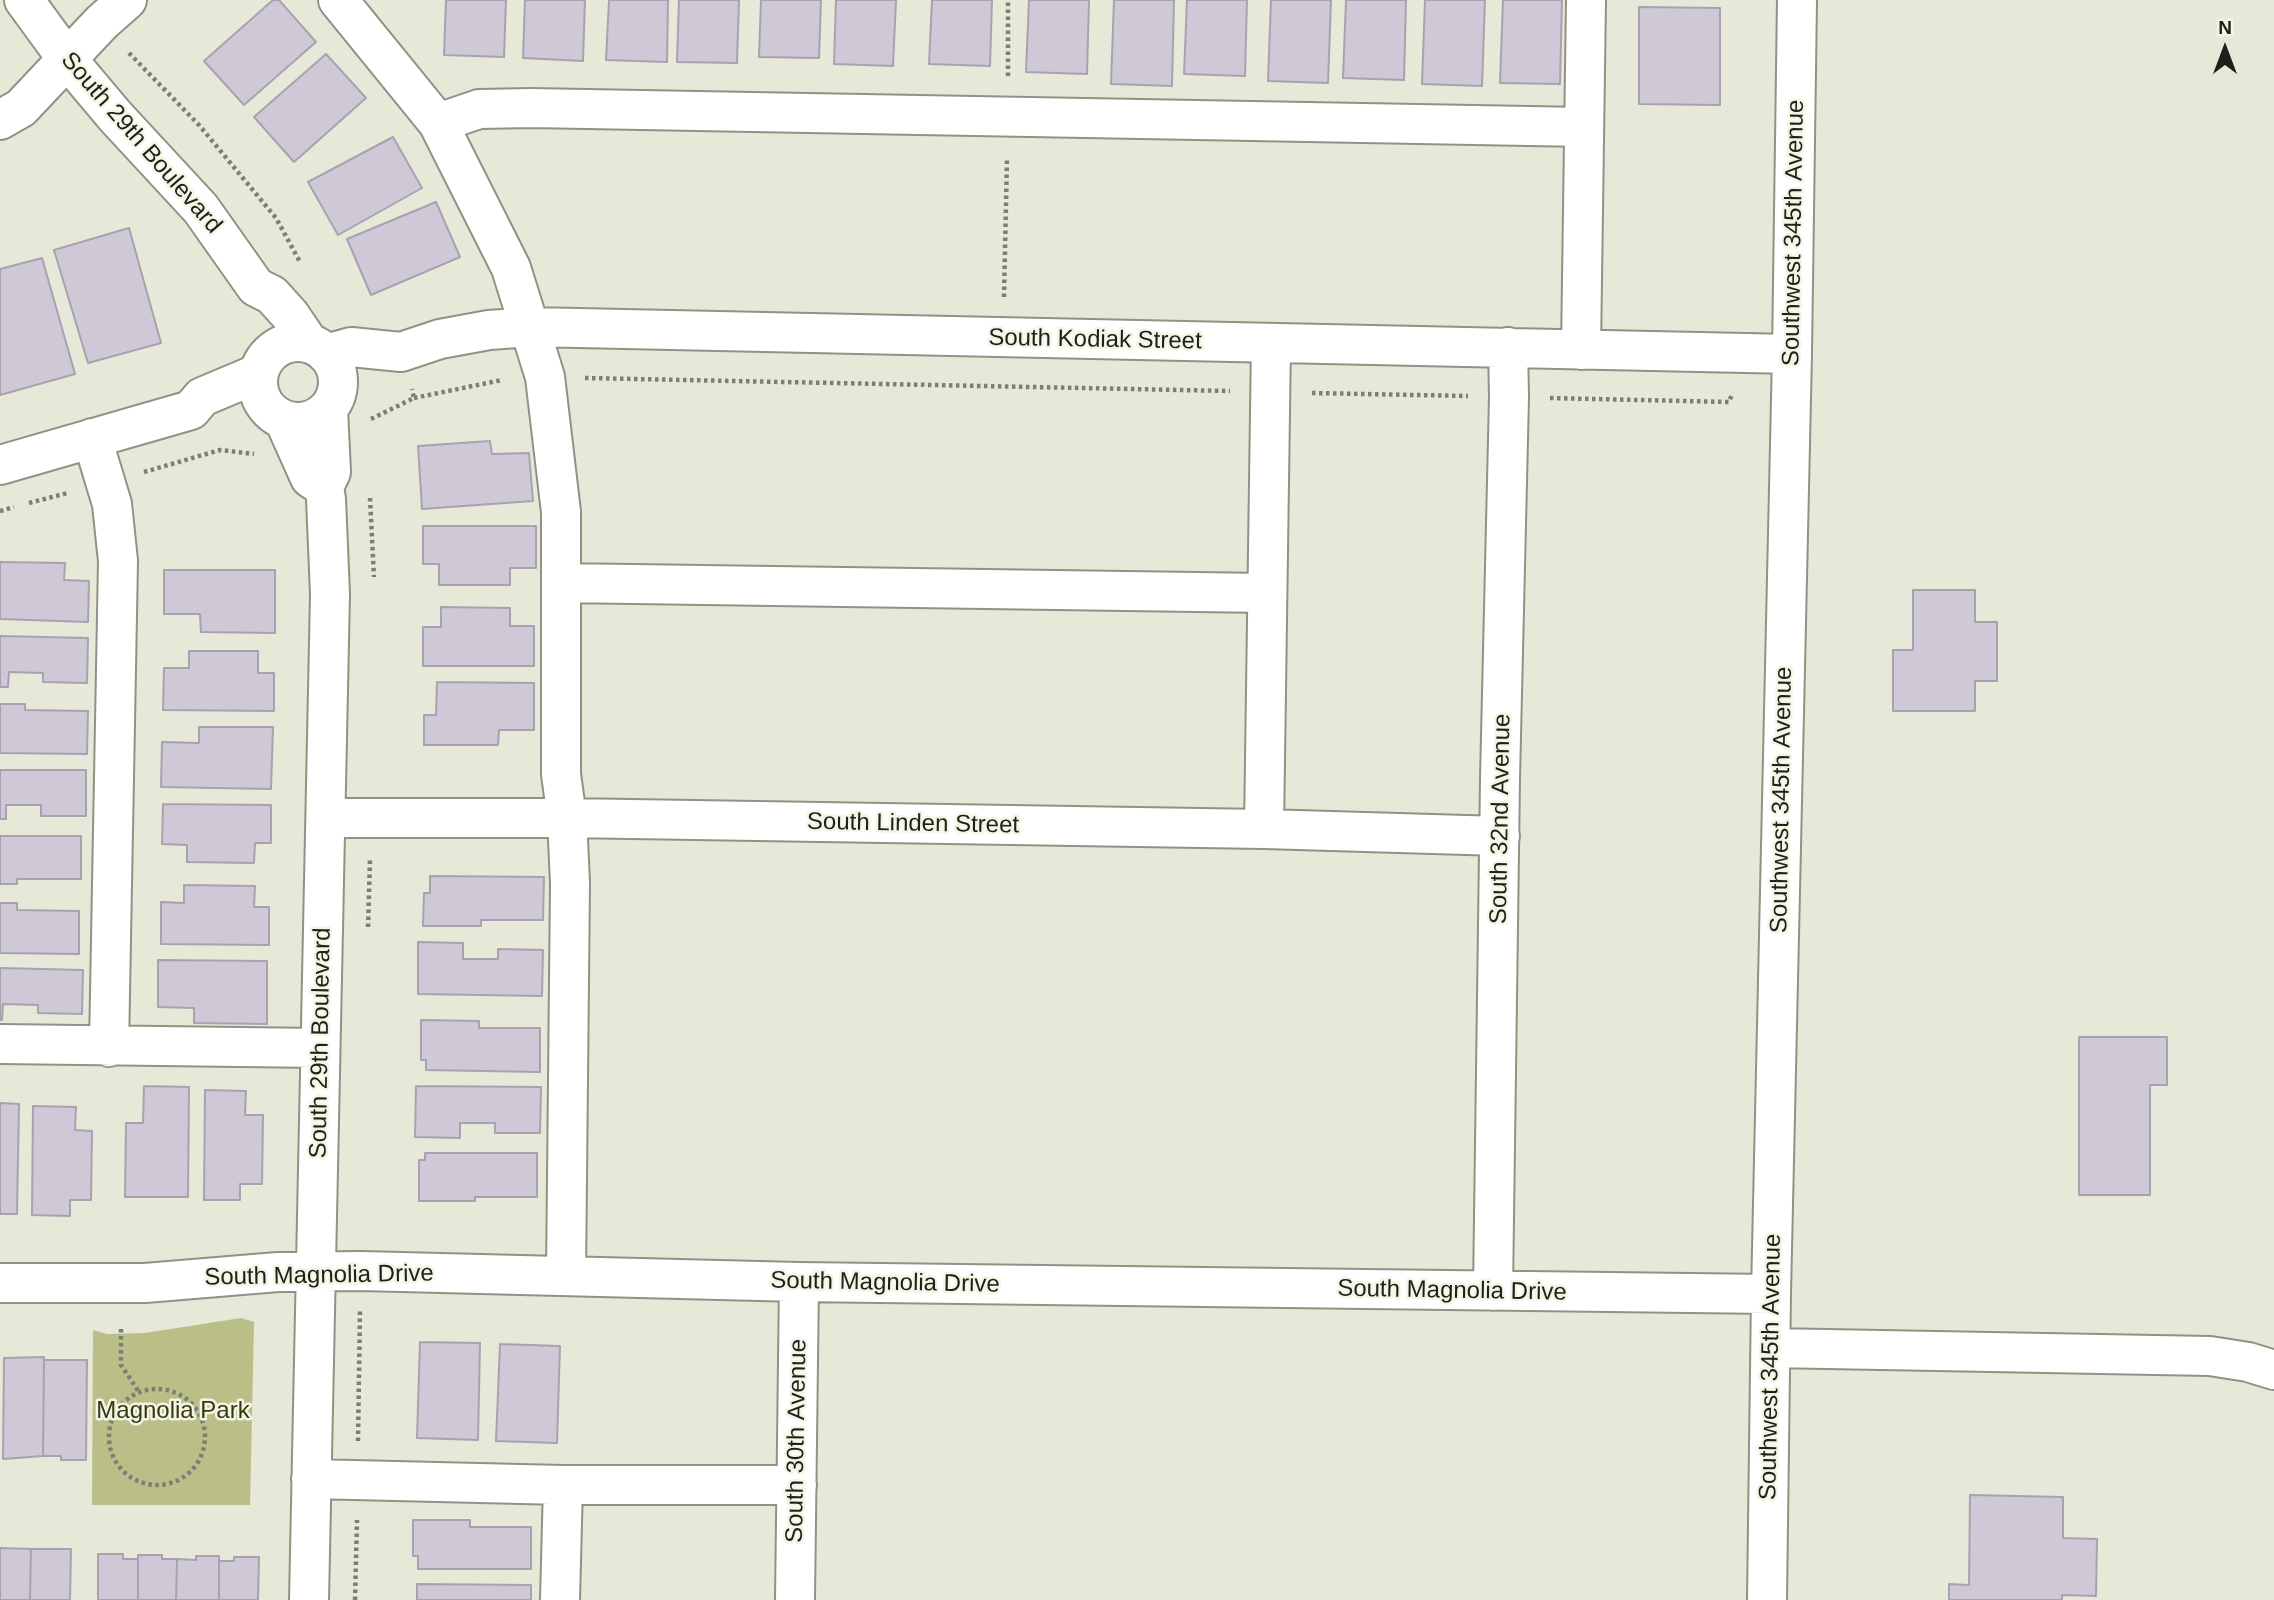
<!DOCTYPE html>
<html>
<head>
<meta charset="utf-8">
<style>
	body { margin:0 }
	#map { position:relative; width:2274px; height:1600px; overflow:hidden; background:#e6e8d8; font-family:Arial,sans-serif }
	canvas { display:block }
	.north { position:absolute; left:2190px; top:14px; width:70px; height:70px; -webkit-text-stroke:5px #f3f5e5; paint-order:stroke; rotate:0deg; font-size:19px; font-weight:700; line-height:28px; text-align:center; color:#1f201a }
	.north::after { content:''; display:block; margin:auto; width:24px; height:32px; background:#1f201a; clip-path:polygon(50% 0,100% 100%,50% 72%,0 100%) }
</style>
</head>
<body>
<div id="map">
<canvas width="2274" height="1600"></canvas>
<div class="north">N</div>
</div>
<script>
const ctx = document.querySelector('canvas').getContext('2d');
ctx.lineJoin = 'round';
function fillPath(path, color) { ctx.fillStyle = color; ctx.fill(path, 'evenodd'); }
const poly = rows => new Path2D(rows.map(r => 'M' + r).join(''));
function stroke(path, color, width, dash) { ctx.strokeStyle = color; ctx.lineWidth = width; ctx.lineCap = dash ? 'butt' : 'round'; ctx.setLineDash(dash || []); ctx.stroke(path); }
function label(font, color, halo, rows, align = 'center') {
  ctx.font = font + ' Arial,sans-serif'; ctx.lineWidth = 5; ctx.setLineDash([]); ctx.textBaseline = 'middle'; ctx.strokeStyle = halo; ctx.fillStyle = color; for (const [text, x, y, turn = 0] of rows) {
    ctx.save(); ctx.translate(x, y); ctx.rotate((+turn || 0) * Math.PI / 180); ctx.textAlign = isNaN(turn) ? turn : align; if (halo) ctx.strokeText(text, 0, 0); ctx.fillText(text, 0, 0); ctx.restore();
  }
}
fillPath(poly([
	[241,1318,254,1322,250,1505,92,1505,93,1330,107,1334,145,1333]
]), '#babe87');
const building = poly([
	[273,0,279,0,316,42,244,105,204,61,273,0],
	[446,0,506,0,504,57,444,55,446,0],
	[525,0,585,0,583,61,523,58,525,0],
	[609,0,668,0,667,62,606,60,609,0],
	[679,0,739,0,737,63,677,62,679,0],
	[761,0,821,0,819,58,759,57,761,0],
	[836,0,896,0,893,66,834,64,836,0],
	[932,0,992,0,990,66,929,64,932,0],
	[1029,0,1089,0,1087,74,1026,72,1029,0],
	[1114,0,1174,0,1172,86,1111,84,1114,0],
	[1187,0,1247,0,1245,76,1184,74,1187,0],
	[1271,0,1331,0,1328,83,1268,81,1271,0],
	[1346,0,1406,0,1404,80,1343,78,1346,0],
	[1425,0,1485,0,1482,86,1422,84,1425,0],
	[1503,0,1562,0,1560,84,1500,83,1503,0],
	[1639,7,1720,8,1720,105,1639,104,1639,7],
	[326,54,366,98,294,162,254,117,326,54],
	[393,137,422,188,338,235,308,182,393,137],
	[436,202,460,257,371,295,347,239,436,202],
	[129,228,161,343,88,363,54,250,129,228],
	[42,258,75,374,0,395,0,269,42,258],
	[490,441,492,454,529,453,533,501,422,509,418,446,490,441],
	[423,526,536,526,536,568,510,568,510,585,439,585,439,564,423,564,423,526],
	[0,562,65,563,64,580,89,581,88,622,0,619,0,562],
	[164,570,275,570,275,633,201,632,200,614,164,614,164,570],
	[1913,590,1975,590,1975,622,1997,622,1997,681,1975,681,1975,711,1893,711,1893,650,1913,650,1913,590],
	[441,607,510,608,510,626,534,626,534,666,423,666,423,627,441,627,441,607],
	[0,636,88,638,87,683,43,682,43,673,9,672,8,687,0,687,0,636],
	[189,651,258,651,258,673,274,673,274,711,163,710,164,668,189,668,189,651],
	[437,682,534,683,534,730,499,730,498,745,424,745,424,715,436,715,437,682],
	[0,704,25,704,25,710,88,711,87,754,0,753,0,704],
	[199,727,273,727,271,789,161,787,162,742,199,743,199,727],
	[0,770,86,770,86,816,41,816,41,805,6,805,6,819,0,819,0,770],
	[163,804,271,805,271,843,255,843,254,863,187,862,187,845,162,844,163,804],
	[0,836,81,836,81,879,17,879,17,884,0,884,0,836],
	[430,876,544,877,543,920,481,920,481,926,423,926,424,893,430,893,430,876],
	[184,885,255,886,254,907,269,907,269,945,161,944,161,902,184,903,184,885],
	[0,903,17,903,17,910,79,911,79,954,0,953,0,903],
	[418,942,463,943,463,959,498,959,498,949,543,950,542,996,418,994,418,942],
	[158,960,267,961,267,1024,194,1023,194,1008,158,1007,158,960],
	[0,968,83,970,82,1014,38,1013,38,1005,3,1004,2,1020,0,1020,0,968],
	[421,1020,479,1021,479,1028,540,1028,540,1072,426,1070,426,1060,421,1060,421,1020],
	[2079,1037,2167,1037,2167,1085,2150,1085,2150,1195,2079,1195,2079,1037],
	[144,1086,189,1087,188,1197,125,1197,126,1123,143,1123,144,1086],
	[416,1086,541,1087,540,1133,495,1133,495,1123,460,1123,460,1138,415,1137,416,1086],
	[205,1090,246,1091,245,1115,263,1115,262,1184,240,1184,240,1200,204,1200,205,1090],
	[0,1103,19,1104,17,1214,0,1214,0,1103],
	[33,1106,76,1107,75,1130,92,1131,91,1200,70,1200,70,1216,32,1215,33,1106],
	[425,1153,537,1153,537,1197,475,1197,475,1201,419,1201,419,1160,425,1160,425,1153],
	[420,1342,480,1343,478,1440,417,1438,420,1342],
	[500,1344,560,1346,557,1443,496,1441,500,1344],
	[44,1357,43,1456,3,1459,4,1358,44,1357],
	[44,1360,87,1360,86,1460,61,1460,61,1456,43,1456,44,1360],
	[1970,1495,2063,1497,2063,1538,2097,1539,2096,1596,2062,1595,2062,1600,1949,1600,1949,1584,1969,1585,1970,1495],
	[413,1520,470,1520,470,1527,531,1527,531,1569,418,1569,418,1556,413,1556,413,1520],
	[0,1548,31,1549,30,1600,0,1600,0,1548],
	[31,1549,71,1549,70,1600,30,1600,31,1549],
	[98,1554,123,1554,123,1559,138,1559,138,1600,98,1600,98,1554],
	[138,1555,162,1555,162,1559,177,1559,176,1600,138,1600,138,1555],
	[196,1556,219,1556,219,1600,176,1600,177,1559,196,1560,196,1556],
	[234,1557,259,1557,258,1600,219,1600,219,1561,234,1561,234,1557],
	[417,1584,531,1585,531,1600,417,1600,417,1584]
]);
fillPath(building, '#cfc9d7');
stroke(building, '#a8a2b0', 2);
const minor = poly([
	[24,0,67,59,115,116,201,209,256,287,272,295,290,315,309,343],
	[338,0,438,123,511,268,545,377,561,512,561,774,567,818,570,883,566,1276],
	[0,120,21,108,102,22,127,0],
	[438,123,479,109,531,108,1584,127],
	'258 382a40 40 0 1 1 80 0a40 40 0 1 1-80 0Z',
	[1581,350,1586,0],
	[326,354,351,347,401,352,440,339,489,330,531,327,1792,354],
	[284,420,310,478,324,487],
	[92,438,112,504,118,561,109,1047],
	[0,465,191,410,202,397,259,373],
	[562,583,1267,593],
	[326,818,567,818,1264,829,1500,836],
	[1264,829,1271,343],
	[0,1044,320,1048],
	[0,1283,145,1283,278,1272,361,1271,799,1282,1771,1294],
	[1493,1291,1500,779,1509,397,1508,347],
	[1771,1348,2210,1356,2248,1362,2274,1370],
	[311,1479,563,1485,797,1485],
	[309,1600,330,594,326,499,324,487,331,472,328,409],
	[560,1600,563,1485],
	[795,1600,799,1282],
	[1767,1600,1771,1294,1792,354,1797,0]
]);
stroke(minor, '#919284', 42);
stroke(poly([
	[129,53,199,125,276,218,300,262],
	[1008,76,1008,0],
	[1004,297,1007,158],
	[585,378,1230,391],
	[1312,393,1468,396],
	[414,398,502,380],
	[1550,398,1729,402,1732,394],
	[371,419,414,398,412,389],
	[144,472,220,450,254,454],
	[370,498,374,577],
	[29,503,68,493],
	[0,511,14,507],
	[368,927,370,859],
	[121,1329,121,1365,139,1392],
	'109 1437a48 48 0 1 1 96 0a48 48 0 1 1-96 0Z',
	[358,1441,360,1310],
	[355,1600,357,1520]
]), '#7d7f74', 4.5, [3.5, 3.5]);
stroke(minor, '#fff', 38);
label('24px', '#1f201a', '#f3f5e5', [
	["South 29th Boulevard",141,143,49],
	["Southwest 345th Avenue",1794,233,-89],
	["South Kodiak Street",1095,340,1],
	["Southwest 345th Avenue",1782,800,-89],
	["South 32nd Avenue",1501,819,-89],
	["South Linden Street",913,824,1],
	["South 29th Boulevard",321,1043,-89],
	["South Magnolia Drive",319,1276,-1],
	["South Magnolia Drive",885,1283,1],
	["South Magnolia Drive",1452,1291,1],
	["Southwest 345th Avenue",1771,1367,-89],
	["South 30th Avenue",797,1441,-89]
]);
label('24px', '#373813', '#f3f5e5', [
	["Magnolia Park",173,1411]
]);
</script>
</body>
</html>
